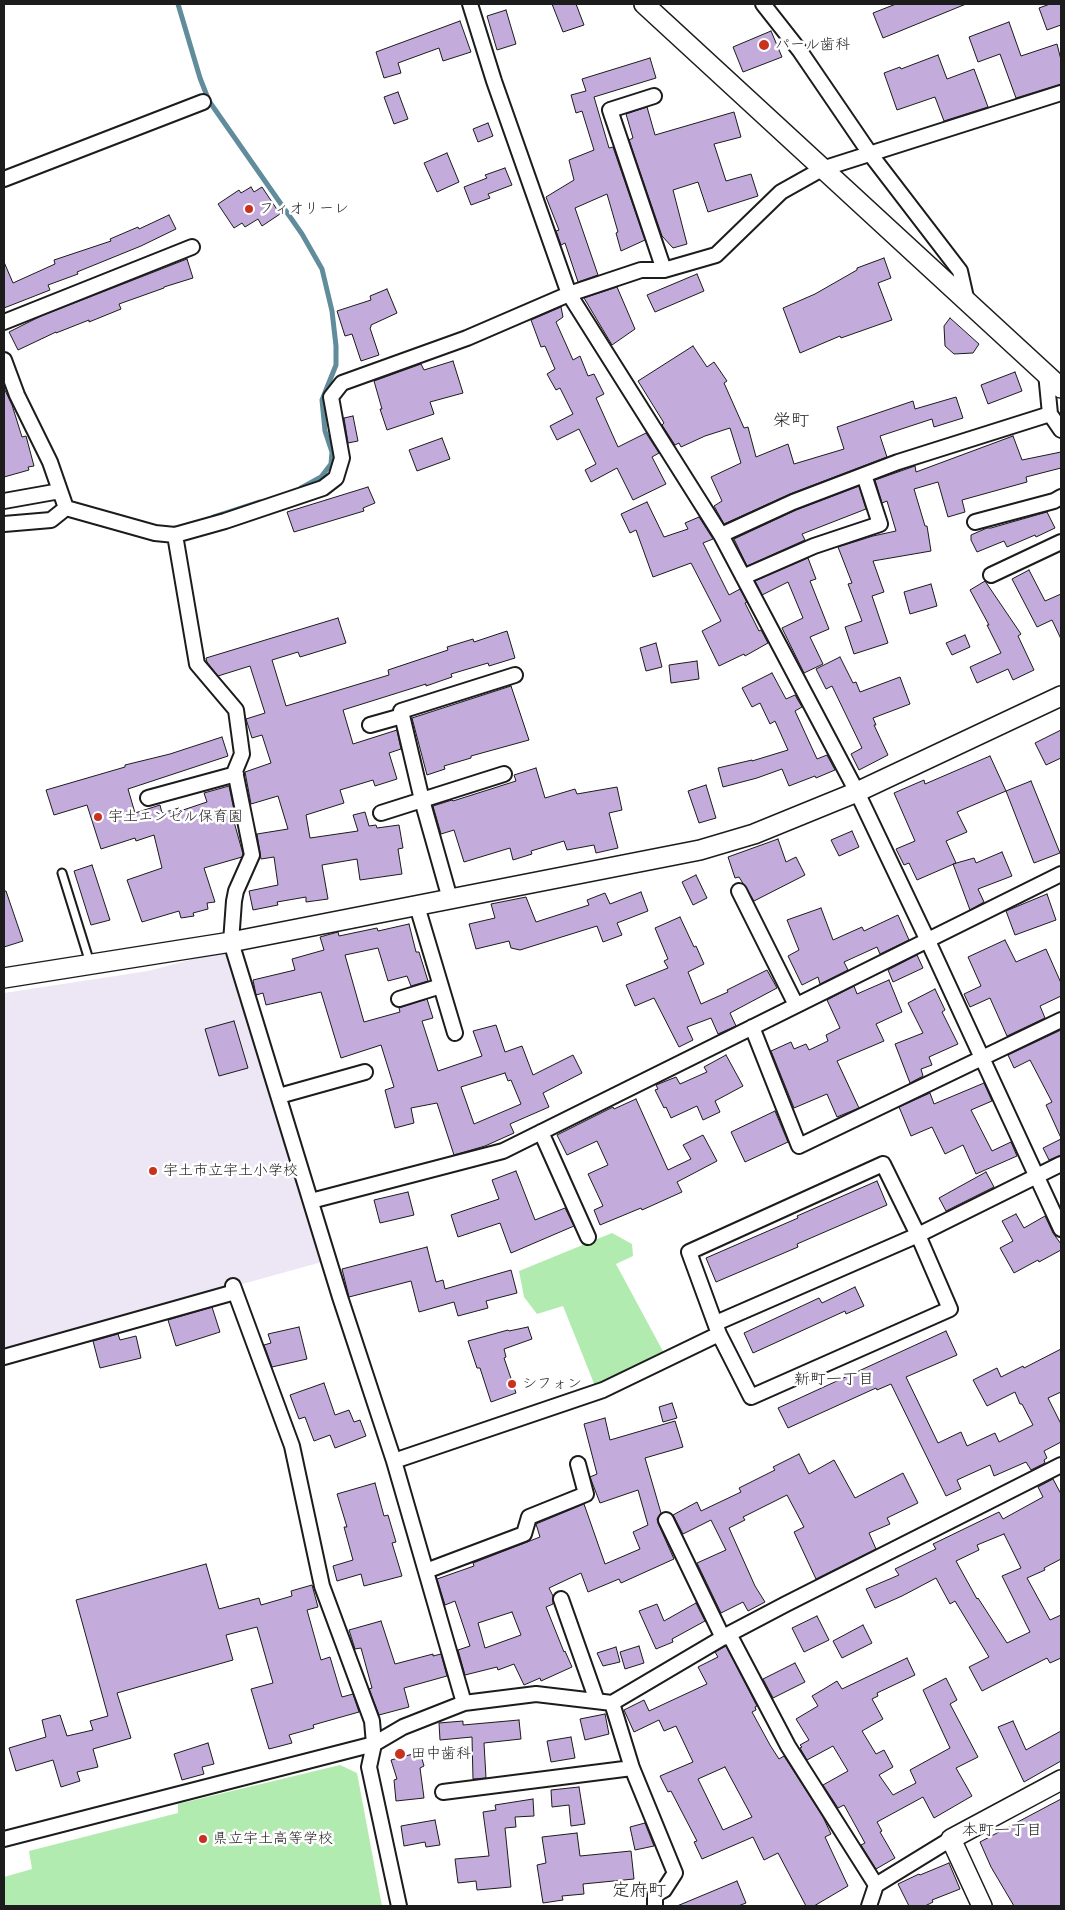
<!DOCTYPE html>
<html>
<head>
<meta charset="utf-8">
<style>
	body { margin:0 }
	#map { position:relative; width:1065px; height:1910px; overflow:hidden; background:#fff; font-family:"Shantell Sans",sans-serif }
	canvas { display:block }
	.frame { position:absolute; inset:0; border:5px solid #1c1c1c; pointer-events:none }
</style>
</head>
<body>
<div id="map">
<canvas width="1065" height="1910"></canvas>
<div class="frame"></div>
</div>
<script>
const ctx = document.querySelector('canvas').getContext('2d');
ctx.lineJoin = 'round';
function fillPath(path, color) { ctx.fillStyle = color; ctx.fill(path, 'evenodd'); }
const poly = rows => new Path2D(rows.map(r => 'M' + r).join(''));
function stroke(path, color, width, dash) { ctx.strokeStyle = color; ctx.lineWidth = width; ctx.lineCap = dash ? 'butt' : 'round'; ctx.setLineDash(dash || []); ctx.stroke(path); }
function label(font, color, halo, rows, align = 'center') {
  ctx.font = font + ' "Shantell Sans","Klee One",sans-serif'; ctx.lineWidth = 5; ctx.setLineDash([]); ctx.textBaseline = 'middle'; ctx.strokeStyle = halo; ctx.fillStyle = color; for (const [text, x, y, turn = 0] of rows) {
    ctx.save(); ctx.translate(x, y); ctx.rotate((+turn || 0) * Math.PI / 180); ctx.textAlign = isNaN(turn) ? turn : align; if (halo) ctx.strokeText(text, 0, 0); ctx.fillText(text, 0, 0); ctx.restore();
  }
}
fillPath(poly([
	[231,942,329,1260,4,1350,4,993,148,971,205,956]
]), '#ede6f4');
fillPath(poly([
	[612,1233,632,1244,633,1256,616,1264,665,1355,595,1386,563,1306,537,1314,524,1297,519,1271],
	[340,1765,357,1773,382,1906,4,1906,4,1877,32,1869,29,1851,178,1813,178,1804]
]), '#b2ebaf');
stroke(poly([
	[178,4,200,78,209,101,302,234,322,269,332,311,336,346,336,365,322,400,325,431,332,452,331,464,321,477,301,488],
	[214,517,260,502]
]), '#618c9c', 5);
const building = poly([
	[552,4,576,4,584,25,563,32,552,4],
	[896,4,966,4,883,38,873,13,896,4],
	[1050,4,1061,4,1061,25,1047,30,1039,8,1050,4],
	[506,10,516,44,497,50,487,16,506,10],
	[460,21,471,52,443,61,439,48,398,63,401,73,384,78,376,52,460,21],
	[1009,22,1021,56,1057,44,1061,60,1061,84,1016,98,1000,54,978,62,969,37,1009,22],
	[771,31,782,57,743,72,733,47,771,31],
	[938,55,947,79,974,69,988,107,944,121,935,97,897,110,884,73,900,67,901,69,938,55],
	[650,58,656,78,594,97,609,148,613,147,645,240,621,251,616,233,618,232,607,194,575,208,598,275,578,282,565,243,561,245,556,231,559,230,546,197,574,180,569,160,594,150,582,111,576,113,571,95,586,91,582,79,650,58],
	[398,92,408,119,394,124,384,97,398,92],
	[647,107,655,135,734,112,741,137,714,144,726,181,751,174,758,196,708,212,698,182,673,190,687,244,673,248,662,236,629,140,633,138,626,114,647,107],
	[488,123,493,136,478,142,473,129,488,123],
	[447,153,459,182,437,192,424,163,447,153],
	[505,168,512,185,488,194,490,198,471,205,464,187,487,178,485,175,505,168],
	[251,187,254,192,262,187,280,214,262,226,258,219,245,227,242,223,234,228,218,204,239,190,241,193,251,187],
	[169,215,176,229,141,246,77,272,78,274,48,285,50,290,4,308,4,262,13,283,55,264,54,260,111,241,110,239,138,227,139,229,169,215],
	[884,258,891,278,878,283,892,320,841,338,840,336,800,353,783,308,815,294,857,270,857,268,884,258],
	[187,259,193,278,164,287,164,288,119,304,121,309,89,322,89,320,56,333,56,332,18,350,9,332,41,316,187,259],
	[697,274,704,291,655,312,647,295,697,274],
	[617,287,635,329,612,345,584,298,617,287],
	[387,289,397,313,371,325,371,327,370,328,379,355,361,361,352,334,345,336,337,311,371,300,370,296,387,289],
	[561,307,563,317,556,322,573,360,580,356,588,376,594,374,604,394,596,398,618,447,646,433,659,453,652,457,666,484,633,500,617,468,591,482,585,470,596,464,579,429,557,440,550,426,573,414,560,388,556,390,547,374,555,369,545,346,541,347,531,320,561,307],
	[950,318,979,344,973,353,954,354,945,346,944,326,950,318],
	[693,346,707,367,714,362,727,381,724,383,744,428,748,427,756,457,788,444,794,464,844,449,837,427,913,401,915,409,956,397,963,418,934,427,932,419,880,436,887,457,790,494,724,524,714,506,722,501,711,477,741,463,730,428,705,436,681,447,679,443,675,445,662,425,664,423,638,381,693,346],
	[453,361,463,393,430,402,434,414,387,430,380,409,382,409,374,381,421,364,424,370,453,361],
	[1015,372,1022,391,988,404,981,385,1015,372],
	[4,388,12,405,22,437,26,436,34,466,28,467,29,470,4,477,4,388],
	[353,416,358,441,348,443,344,418,353,416],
	[1013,436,1022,460,1061,452,1061,468,1026,477,1027,482,962,500,965,512,948,517,938,482,914,489,925,526,927,526,931,551,873,561,884,592,872,596,888,643,854,654,845,627,862,621,848,584,852,583,838,547,873,536,896,531,887,501,882,503,875,480,915,466,916,472,1013,436],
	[442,438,450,459,417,471,409,450,442,438],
	[859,486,866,509,802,534,805,540,747,566,734,539,796,510,859,486],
	[368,487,375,503,363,508,364,511,294,532,287,512,368,487],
	[647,502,664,537,688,529,685,523,699,517,713,539,703,543,729,595,740,589,747,602,745,603,759,631,761,630,768,643,745,656,744,654,719,666,702,631,721,621,691,563,653,577,636,530,630,533,621,514,647,502],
	[1047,512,1055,528,1036,537,1035,535,1007,547,1004,541,977,552,971,540,971,535,987,528,991,528,1047,512],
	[808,558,816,579,810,581,829,629,810,637,823,664,804,673,782,628,803,618,788,582,762,595,755,581,808,558],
	[1029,570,1045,601,1061,594,1061,639,1052,620,1037,627,1012,579,1029,570],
	[985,581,1021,634,1018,636,1034,670,1013,680,1008,669,977,683,970,667,1001,653,987,625,989,625,970,590,985,581],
	[931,584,937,606,910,614,904,592,931,584],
	[338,618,346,643,300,657,298,652,272,660,286,706,389,675,388,670,448,650,447,647,473,639,474,642,507,631,515,658,489,666,488,663,451,674,452,677,426,686,426,684,343,710,353,744,397,730,401,749,389,753,397,779,375,786,373,780,340,790,344,803,306,815,310,838,358,831,353,815,365,812,369,826,376,825,377,828,399,825,403,848,398,849,402,874,360,880,357,859,322,865,328,899,306,902,306,897,277,902,278,905,253,910,249,891,278,885,274,857,261,859,257,834,288,829,278,796,251,804,245,772,271,763,262,735,252,738,246,719,265,713,250,666,218,676,207,662,206,658,338,618],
	[965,635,970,647,952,655,946,643,965,635],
	[656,643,662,667,646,671,640,648,656,643],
	[840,657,853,683,856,682,860,692,900,677,910,704,873,718,876,725,874,725,888,755,859,770,851,754,862,748,832,686,826,689,816,669,840,657],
	[697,661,699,679,671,683,669,665,697,661],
	[772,673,786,699,795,695,802,707,795,711,817,759,827,755,835,770,816,778,815,776,789,786,782,769,757,778,723,787,718,768,752,760,752,761,788,750,775,721,770,724,760,703,752,707,742,688,772,673],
	[511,686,529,740,471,756,471,758,444,766,445,769,427,775,412,718,511,686],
	[1061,730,1061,758,1046,765,1035,743,1061,730],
	[222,737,228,756,128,789,135,813,160,805,162,813,179,808,180,811,207,802,204,793,229,786,234,810,231,811,243,854,242,857,204,868,215,902,207,903,208,909,193,913,194,916,181,918,179,911,142,922,127,880,162,868,154,835,136,841,135,838,101,849,87,805,54,815,46,790,125,767,125,765,170,754,222,737],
	[990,756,1006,791,957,812,967,832,946,841,956,863,917,880,909,863,904,865,896,849,915,841,894,793,924,780,925,784,990,756],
	[536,768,545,798,575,789,577,794,617,787,622,810,609,813,618,848,596,853,594,845,567,850,564,841,531,851,532,854,513,860,510,848,464,862,454,830,441,834,433,806,452,800,453,801,516,781,514,775,536,768],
	[1031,781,1060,853,1034,863,1006,791,1031,781],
	[706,785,716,818,699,823,688,791,706,785],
	[852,831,859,847,839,856,831,840,852,831],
	[778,839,786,862,796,857,805,875,754,901,739,877,735,878,728,857,778,839],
	[1002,852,1012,876,978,889,984,902,970,910,953,864,974,858,976,863,1002,852],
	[92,865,110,920,91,925,74,871,92,865],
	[696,875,707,898,693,905,682,882,696,875],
	[4,891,6,891,23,941,4,947,4,891],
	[641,892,648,911,617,923,622,935,603,942,597,926,520,950,511,948,509,941,476,949,469,924,495,918,491,904,526,897,536,922,589,905,587,900,605,893,610,904,641,892],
	[1047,894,1056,920,1015,935,1006,911,1047,894],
	[821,908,833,940,862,927,864,931,898,915,909,940,880,954,877,947,844,962,848,970,820,984,818,977,802,985,788,956,799,950,787,920,821,908],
	[680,917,694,947,696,946,704,964,688,972,701,1004,728,992,727,990,767,970,777,988,730,1013,736,1026,718,1034,711,1018,687,1027,693,1040,679,1047,654,998,635,1006,626,985,668,968,664,961,668,959,655,928,680,917],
	[409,924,416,952,419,952,428,981,411,986,407,976,388,981,378,948,345,955,364,1022,400,1012,399,1008,427,999,433,1018,422,1021,438,1071,482,1056,473,1031,496,1025,505,1052,522,1046,533,1075,573,1055,582,1073,543,1093,549,1107,510,1124,514,1133,485,1146,454,1155,437,1103,411,1108,414,1123,395,1128,385,1090,394,1087,381,1045,341,1058,321,992,266,1005,263,993,256,995,253,980,295,970,292,959,324,950,320,937,338,932,339,936,377,928,378,931,409,924],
	[505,1073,508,1081,511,1080,521,1104,474,1124,461,1087,505,1073],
	[1005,940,1016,962,1046,949,1061,983,1061,996,1040,1006,1045,1018,1007,1036,990,998,970,1007,964,994,981,986,968,957,1005,940],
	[917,955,923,968,893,982,888,970,917,955],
	[889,980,902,1012,876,1024,884,1041,837,1061,859,1108,837,1117,827,1094,794,1108,771,1051,791,1042,794,1049,806,1044,809,1050,828,1041,826,1035,840,1028,827,1000,854,986,857,994,889,980],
	[935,989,945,1010,942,1012,958,1044,929,1057,932,1065,921,1069,923,1076,910,1083,895,1044,923,1033,908,1003,935,989],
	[234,1021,248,1068,219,1076,205,1029,234,1021],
	[1061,1030,1061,1138,1046,1105,1052,1102,1030,1060,1014,1068,1008,1055,1061,1030],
	[726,1055,743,1086,715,1101,720,1112,703,1120,697,1106,671,1118,666,1107,664,1108,655,1090,658,1089,656,1085,676,1077,680,1084,707,1072,704,1067,726,1055],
	[984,1083,992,1101,971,1110,992,1151,1011,1142,1017,1156,976,1174,963,1145,945,1154,932,1127,911,1136,899,1107,930,1093,934,1104,984,1083],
	[636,1099,668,1170,691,1159,683,1145,703,1135,717,1161,677,1182,682,1192,642,1210,641,1208,600,1225,594,1210,603,1206,588,1174,608,1165,597,1141,567,1155,557,1135,613,1107,614,1109,636,1099],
	[775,1111,788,1142,745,1162,731,1132,775,1111],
	[1061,1139,1061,1155,1049,1160,1043,1148,1061,1139],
	[516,1171,535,1220,565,1208,574,1226,511,1253,500,1223,458,1237,451,1215,499,1199,492,1180,516,1171],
	[986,1172,994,1187,946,1211,939,1198,986,1172],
	[877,1181,887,1205,797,1244,798,1247,716,1282,706,1258,798,1218,797,1216,877,1181],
	[408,1192,414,1215,380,1223,374,1200,408,1192],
	[1016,1214,1024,1228,1045,1216,1053,1233,1061,1244,1061,1250,1039,1262,1038,1260,1014,1273,1000,1248,1013,1241,1002,1221,1016,1214],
	[427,1247,436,1282,443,1280,445,1289,511,1270,517,1293,486,1301,488,1308,458,1316,454,1302,419,1312,411,1281,349,1297,342,1269,427,1247],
	[855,1287,864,1306,846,1314,845,1311,753,1353,744,1333,819,1298,822,1303,855,1287],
	[212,1307,220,1332,176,1346,168,1320,212,1307],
	[299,1327,307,1359,272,1367,264,1345,271,1343,268,1334,299,1327],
	[528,1327,532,1339,504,1349,506,1357,504,1358,516,1393,491,1402,480,1368,477,1368,468,1341,508,1330,509,1331,528,1327],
	[946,1331,957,1355,906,1377,938,1443,961,1432,967,1446,995,1433,999,1442,1033,1425,1022,1404,1020,1404,1015,1392,987,1406,973,1380,997,1368,1001,1377,1023,1366,1024,1368,1061,1349,1061,1392,1048,1398,1061,1424,1061,1442,1044,1451,1047,1458,1044,1460,1045,1463,1031,1470,1026,1462,994,1476,990,1465,957,1480,961,1489,946,1496,891,1384,877,1390,876,1388,788,1428,778,1408,946,1331],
	[118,1334,120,1340,136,1336,141,1358,100,1368,93,1341,118,1334],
	[324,1383,335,1415,349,1410,354,1422,360,1420,366,1436,335,1448,330,1435,314,1441,305,1417,299,1419,290,1395,324,1383],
	[672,1403,677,1418,663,1422,659,1407,672,1403],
	[605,1418,610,1440,675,1421,683,1447,645,1458,661,1513,657,1519,658,1523,674,1559,621,1583,619,1579,588,1592,581,1573,549,1588,553,1596,553,1604,546,1607,564,1652,565,1651,572,1667,541,1681,540,1678,524,1685,514,1664,498,1670,497,1667,465,1675,458,1650,470,1646,455,1601,445,1605,437,1579,474,1566,473,1563,540,1537,536,1524,584,1504,605,1564,640,1549,633,1532,648,1525,638,1490,600,1503,590,1477,597,1474,584,1424,605,1418],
	[512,1612,521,1635,485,1648,478,1623,512,1612],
	[799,1454,809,1474,834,1460,855,1498,903,1473,918,1503,887,1518,890,1524,869,1533,876,1549,816,1579,794,1532,804,1527,787,1495,743,1517,745,1520,729,1528,755,1586,765,1602,748,1611,743,1602,721,1613,697,1563,726,1550,711,1520,683,1534,673,1515,697,1502,701,1511,741,1492,739,1488,775,1470,773,1467,799,1454],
	[1053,1479,1061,1494,1061,1559,1044,1568,1045,1570,1027,1578,1050,1620,1061,1615,1061,1658,1050,1663,1047,1658,982,1691,969,1667,989,1657,955,1601,950,1604,936,1578,902,1596,875,1608,866,1589,899,1575,895,1569,936,1549,933,1544,999,1512,1003,1519,1043,1497,1038,1487,1053,1479],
	[1004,1534,1021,1568,1002,1576,1030,1632,1007,1643,978,1598,977,1599,956,1561,979,1550,977,1545,1004,1534],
	[375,1483,384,1516,388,1515,396,1542,392,1543,402,1576,364,1586,361,1574,337,1581,333,1566,353,1560,344,1527,347,1527,337,1494,375,1483],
	[206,1564,219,1609,259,1598,261,1605,292,1596,291,1591,312,1585,318,1607,307,1610,321,1660,330,1657,342,1697,353,1694,359,1712,313,1725,314,1728,289,1735,292,1743,269,1749,251,1689,273,1683,257,1627,226,1635,233,1660,117,1693,131,1738,93,1749,98,1767,77,1772,80,1781,61,1787,53,1760,16,1771,9,1748,46,1737,42,1720,60,1715,67,1736,93,1730,90,1721,108,1716,76,1600,206,1564],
	[696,1603,705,1621,672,1639,673,1642,656,1649,639,1611,657,1604,664,1621,696,1603],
	[817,1616,829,1640,804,1652,792,1628,817,1616],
	[381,1621,395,1664,433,1654,433,1656,441,1654,447,1676,404,1688,409,1707,379,1715,369,1689,372,1688,361,1648,355,1649,349,1630,381,1621],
	[863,1625,872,1643,842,1658,833,1641,863,1625],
	[639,1646,644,1663,625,1669,620,1652,639,1646],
	[726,1646,757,1706,755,1707,756,1710,752,1712,770,1745,779,1759,784,1756,823,1817,831,1834,825,1837,848,1886,814,1906,806,1906,778,1853,764,1860,753,1837,702,1859,694,1842,697,1841,671,1791,668,1792,660,1776,693,1762,676,1726,664,1731,659,1720,634,1732,624,1710,644,1700,649,1711,707,1684,698,1667,718,1657,715,1652,726,1646],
	[725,1767,752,1817,723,1830,698,1779,725,1767],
	[616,1647,620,1662,603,1666,597,1653,616,1647],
	[907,1658,915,1675,877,1693,878,1696,872,1699,883,1719,862,1731,876,1754,884,1750,893,1767,879,1775,893,1795,916,1783,910,1770,950,1748,923,1690,946,1678,957,1700,950,1704,978,1757,956,1768,972,1796,934,1818,923,1797,877,1822,882,1831,880,1832,895,1858,876,1869,861,1845,865,1843,844,1805,838,1808,823,1785,848,1771,833,1746,807,1760,800,1748,802,1747,800,1745,809,1740,796,1719,818,1706,812,1696,824,1689,837,1681,842,1689,907,1658],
	[795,1663,805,1682,773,1698,763,1679,795,1663],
	[605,1714,609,1734,585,1740,580,1719,605,1714],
	[519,1720,521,1739,484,1743,486,1778,473,1779,472,1737,440,1740,439,1723,463,1721,463,1725,519,1720],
	[1013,1721,1026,1750,1061,1731,1061,1761,1024,1782,998,1727,1013,1721],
	[571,1737,575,1758,551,1762,547,1741,571,1737],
	[208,1743,214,1764,202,1767,204,1774,182,1780,174,1754,208,1743],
	[420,1752,424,1766,420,1768,424,1798,396,1801,394,1780,397,1779,391,1760,420,1752],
	[579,1787,585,1824,571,1826,569,1805,552,1807,551,1790,579,1787],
	[533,1799,534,1816,515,1817,516,1827,505,1828,511,1887,477,1890,476,1881,458,1883,455,1859,489,1856,483,1812,496,1810,495,1805,533,1799],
	[1061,1799,1061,1906,1014,1906,991,1867,980,1842,1061,1799],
	[435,1820,440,1845,426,1847,425,1842,404,1846,401,1826,435,1820],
	[645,1823,654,1846,635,1850,630,1827,645,1823],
	[577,1833,580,1856,631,1851,634,1879,583,1884,584,1894,562,1896,563,1900,543,1903,537,1865,546,1863,542,1837,577,1833],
	[949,1863,960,1889,932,1900,933,1902,925,1906,909,1906,898,1884,919,1874,920,1875,949,1863],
	[737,1881,746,1903,738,1906,677,1906,737,1881]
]);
fillPath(building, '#c3acdb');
stroke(building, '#1c1c1c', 1);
const lane = poly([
	[62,873,90,963]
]);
const street = poly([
	[470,4,494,81,569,294,721,535,857,792,928,941,1061,1229],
	[763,4,800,51,871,155,960,271,967,302],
	[654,96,610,110,664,270],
	[4,179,203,102],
	[4,322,192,247],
	[4,360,17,395,50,462,66,508,155,533,175,535,225,521,323,488,336,478,342,458,331,397,342,383,467,338,569,294,641,270,664,270,716,255,781,192,822,169,1061,93],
	[1046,373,1050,414,1061,430],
	[4,501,60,491],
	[975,522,1054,501,1061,497],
	[4,524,51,520,66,508],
	[175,535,197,664,236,710,242,754,235,771,252,855,236,891,234,901,231,942,340,1297,394,1461,464,1703],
	[721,535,793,502,898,462,1050,414],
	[991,575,1061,542],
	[743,577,814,546,880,524,864,475],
	[370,725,402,716],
	[148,798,236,774],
	[381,813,504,774],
	[739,891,796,1005],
	[450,899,422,800,401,711,515,675],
	[417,906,455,1033],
	[399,999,441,986],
	[752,1027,799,1146,1061,1020],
	[279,1096,365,1072],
	[541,1132,588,1237],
	[883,1164,918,1235,950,1309,751,1397,719,1334,689,1252,883,1164],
	[311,1201,503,1151,1061,874],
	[233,1286,292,1446,322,1586,372,1721,374,1744,369,1767,399,1906],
	[716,1323,918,1235,1061,1164],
	[4,1357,235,1292],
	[394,1461,603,1390,719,1334],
	[666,1520,723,1638],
	[426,1571,524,1534,529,1517,586,1494,578,1464],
	[561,1599,597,1701],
	[729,1634,788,1746,876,1885],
	[612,1703,632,1768,675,1873,664,1890,655,1895,655,1906],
	[443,1792,632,1768],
	[4,1839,374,1744,403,1727,464,1703,536,1694,612,1703,729,1634,786,1604,1061,1465],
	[869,1906,876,1885,951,1839]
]);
const secondary = poly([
	[644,4,1061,388],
	[4,978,231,942,700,850,754,834,857,792,1061,696],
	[982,1906,951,1839,1061,1780]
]);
stroke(lane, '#1c1c1c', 11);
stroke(street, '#1c1c1c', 18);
stroke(secondary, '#1c1c1c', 22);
stroke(lane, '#fff', 7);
stroke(street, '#fff', 14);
stroke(secondary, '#fff', 19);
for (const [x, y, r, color] of [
	[764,45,6,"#c8321e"],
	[249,209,5,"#c8321e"],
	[98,817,5,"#c8321e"],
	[153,1171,5,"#c8321e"],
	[512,1384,5,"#c8321e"],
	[400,1754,6,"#c8321e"],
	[203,1839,5,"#c8321e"]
]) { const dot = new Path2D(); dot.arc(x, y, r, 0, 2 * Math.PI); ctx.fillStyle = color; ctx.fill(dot); stroke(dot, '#fff', 2); }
label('15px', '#1c1c1c', '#fff', [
	["パール歯科",775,45],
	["フィオリーレ",259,209],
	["宇土エンゼル保育園",108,817],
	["宇土市立宇土小学校",163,1171],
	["シフォン",522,1384],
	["田中歯科",411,1754],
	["県立宇土高等学校",213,1839]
], 'left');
label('16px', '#1c1c1c', '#fff', [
	["新町一丁目",834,1380],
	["本町一丁目",1002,1831]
]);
label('18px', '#1c1c1c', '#fff', [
	["栄町",791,421],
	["定府町",639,1891]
]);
</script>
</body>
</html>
